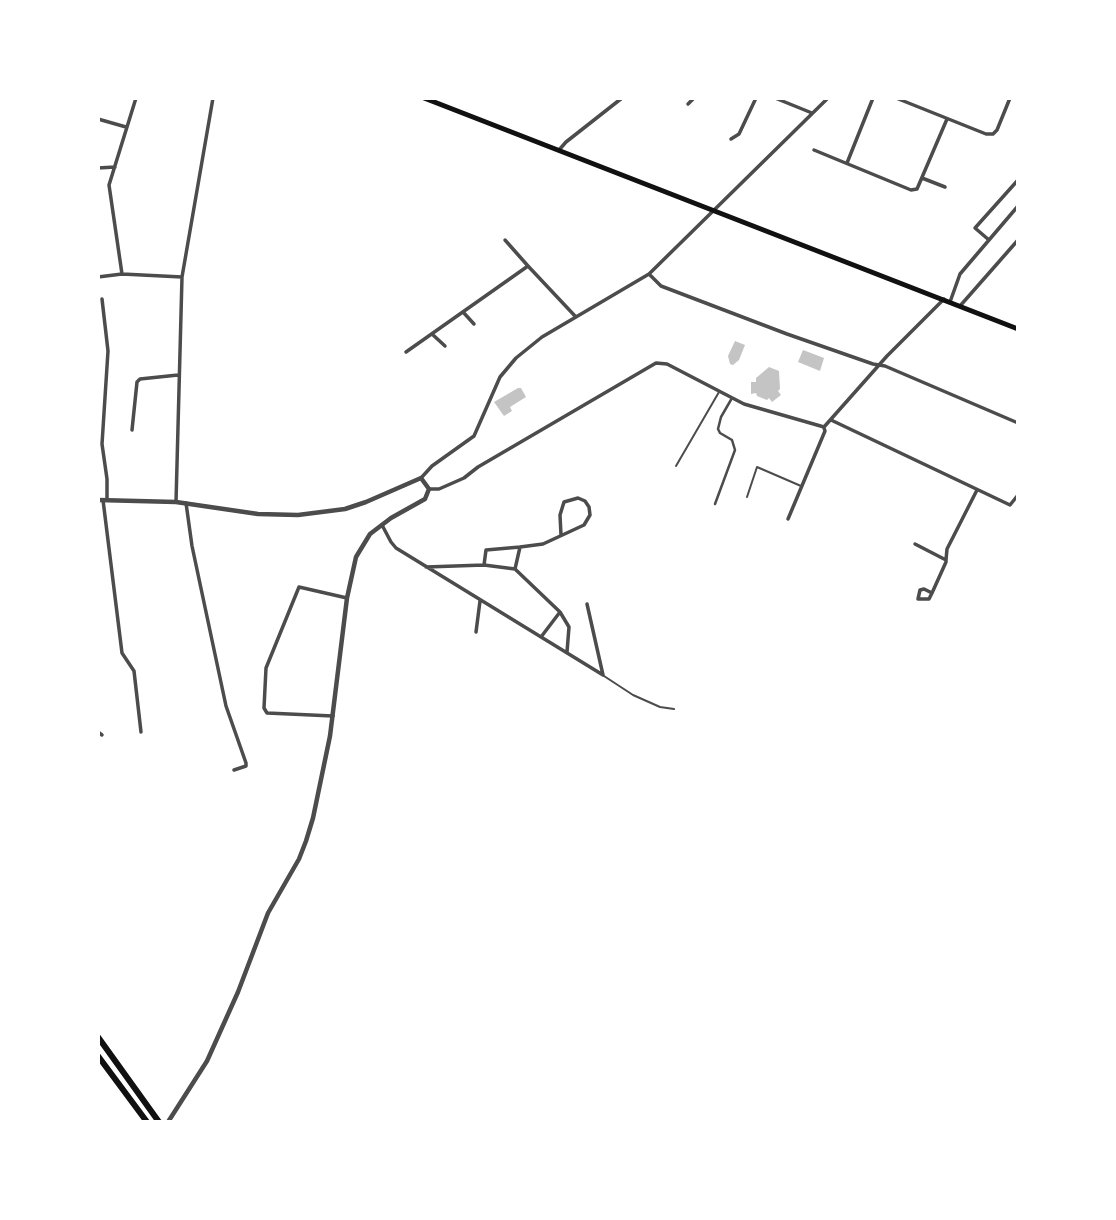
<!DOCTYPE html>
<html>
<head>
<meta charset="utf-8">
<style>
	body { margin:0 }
	#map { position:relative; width:1116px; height:1220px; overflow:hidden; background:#fff; font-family:Poppins,sans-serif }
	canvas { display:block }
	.frame { position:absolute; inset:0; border:100px solid #fff; pointer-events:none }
</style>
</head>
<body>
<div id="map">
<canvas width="1116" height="1220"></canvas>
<div class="frame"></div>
</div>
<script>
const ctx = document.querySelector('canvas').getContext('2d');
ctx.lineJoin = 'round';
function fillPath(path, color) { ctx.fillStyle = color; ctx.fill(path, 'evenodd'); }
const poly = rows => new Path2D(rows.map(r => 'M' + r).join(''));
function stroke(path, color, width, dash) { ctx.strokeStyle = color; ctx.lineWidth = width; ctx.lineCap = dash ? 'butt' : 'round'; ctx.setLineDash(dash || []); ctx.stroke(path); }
fillPath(poly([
	[735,341,745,345,739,360,733,365,730,364,728,356],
	[803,350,824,358,820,371,798,362],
	[769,367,779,371,780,389,778,391,781,395,772,402,769,398,767,400,757,396,756,393,751,394,751,382,756,382,756,378],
	[518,388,521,388,526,397,510,407,512,411,504,416,494,402]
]), '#c4c4c4');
stroke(poly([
	[676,466,719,392],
	[747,497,757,467,801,486],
	[604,676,633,695,660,707,674,709]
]), '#4c4c4c', 2);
stroke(poly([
	[715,504,735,450,732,440,720,433,718,429,721,417,732,398]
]), '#4c4c4c', 2.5);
stroke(poly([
	[775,98,812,113],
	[896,98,986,134,993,134,997,130,1010,98],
	[688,104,694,98],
	[98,119,126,127],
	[731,139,739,134,756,98],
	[559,150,566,142,622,98],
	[814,150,911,190,917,189,947,119],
	[847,163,873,98],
	[98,168,115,167],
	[922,178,945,187],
	[505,240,528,266],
	[989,240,975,228,1018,180],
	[122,274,109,185,136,98],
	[649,274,661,286,787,334,873,364,885,366,1018,423],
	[98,277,122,274,182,277],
	[102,299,108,351,102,444,107,479,107,500],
	[950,302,960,274,1018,206],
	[960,306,1018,240],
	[463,312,474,324],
	[432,334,445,346],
	[406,352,528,266,575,316],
	[831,420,1010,505,1018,495],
	[132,430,137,382,140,379,178,375],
	[421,478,432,466,474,436,500,377,516,358,542,337,649,274,828,98],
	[430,489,439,489,464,478,478,467,656,363,667,364,744,404,824,427,887,356,944,299],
	[103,500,122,653,134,671,141,732],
	[176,502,182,277,213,98],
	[186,503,192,546,226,706,246,763,246,766,234,770],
	[788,519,825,431,824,428],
	[382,525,391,542,396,548,603,675],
	[915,544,946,560,947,549,977,490],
	[484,565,486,550,520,547],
	[426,567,484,565,515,569,520,547,543,544,584,525,590,515,589,507,585,501,578,498,564,502,560,515,561,535],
	[515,569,560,612,541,637],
	[932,593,924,589,920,590,918,599,929,599,932,593,946,562,946,560],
	[587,604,603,675],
	[560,612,569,627,567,652],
	[476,632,480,601],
	[333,716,267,713,264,708,266,668,299,587,347,598],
	[98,732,102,735]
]), '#4c4c4c', 3.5);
stroke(poly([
	[98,500,176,502,258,514,298,515,345,509,366,502,421,478,429,489,425,499,391,518,370,534,356,557,347,598,330,736,313,818,306,841,299,859,268,913,238,992,207,1061,168,1122]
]), '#4c4c4c', 4.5);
stroke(poly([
	[424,98,1018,329]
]), '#111', 5);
stroke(poly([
	[98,1037,159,1122],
	[98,1056,147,1122]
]), '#111', 6);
</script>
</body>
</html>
